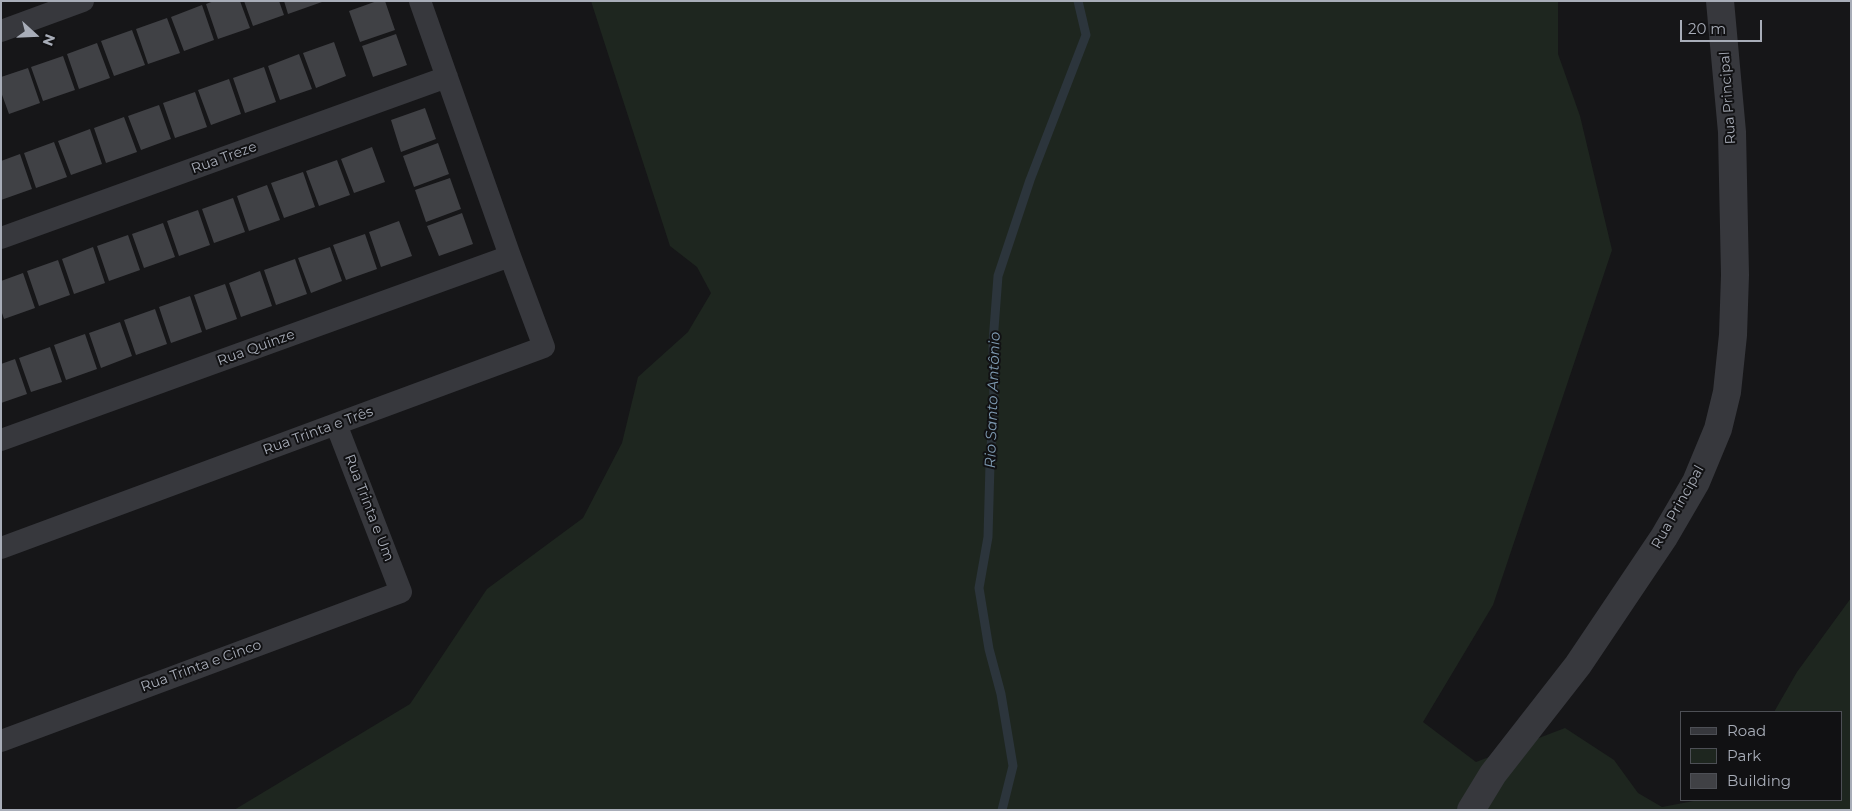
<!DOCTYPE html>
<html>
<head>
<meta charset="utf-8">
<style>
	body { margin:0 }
	#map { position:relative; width:1852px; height:811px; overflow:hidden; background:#161618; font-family:Montserrat,sans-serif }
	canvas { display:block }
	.frame { position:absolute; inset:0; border:2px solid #a8adb8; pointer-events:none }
	.legend { position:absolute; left:1680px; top:711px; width:162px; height:90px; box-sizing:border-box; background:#111113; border:1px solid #4d4f55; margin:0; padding:6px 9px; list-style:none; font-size:15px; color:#a8adb8 }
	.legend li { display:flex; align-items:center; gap:10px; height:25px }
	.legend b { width:25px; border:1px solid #4d4f55 }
	.north { position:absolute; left:10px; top:10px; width:50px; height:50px; -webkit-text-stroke:4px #111113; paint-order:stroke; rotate:110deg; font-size:14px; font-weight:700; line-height:20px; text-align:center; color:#a8adb8 }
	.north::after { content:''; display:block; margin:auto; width:18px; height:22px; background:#a8adb8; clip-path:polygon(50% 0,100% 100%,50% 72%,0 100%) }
	.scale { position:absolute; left:1680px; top:20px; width:82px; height:22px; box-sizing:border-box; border:2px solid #a8adb8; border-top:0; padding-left:6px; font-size:15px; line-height:18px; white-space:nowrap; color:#a8adb8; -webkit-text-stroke:4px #111113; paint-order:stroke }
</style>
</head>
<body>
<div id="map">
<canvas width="1852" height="811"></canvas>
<div class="frame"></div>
<ul class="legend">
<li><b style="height:6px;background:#37383d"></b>Road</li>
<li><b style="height:14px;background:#1e261f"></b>Park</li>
<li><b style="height:14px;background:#404145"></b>Building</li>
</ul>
<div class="north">N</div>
<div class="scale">20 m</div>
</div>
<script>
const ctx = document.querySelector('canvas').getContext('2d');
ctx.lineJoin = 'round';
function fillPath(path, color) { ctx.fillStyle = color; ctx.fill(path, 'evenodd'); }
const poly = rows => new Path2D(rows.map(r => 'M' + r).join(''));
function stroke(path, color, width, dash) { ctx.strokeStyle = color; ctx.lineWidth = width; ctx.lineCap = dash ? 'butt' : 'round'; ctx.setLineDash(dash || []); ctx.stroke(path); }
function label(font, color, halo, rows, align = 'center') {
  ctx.font = font + ' Montserrat,sans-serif'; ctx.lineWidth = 4; ctx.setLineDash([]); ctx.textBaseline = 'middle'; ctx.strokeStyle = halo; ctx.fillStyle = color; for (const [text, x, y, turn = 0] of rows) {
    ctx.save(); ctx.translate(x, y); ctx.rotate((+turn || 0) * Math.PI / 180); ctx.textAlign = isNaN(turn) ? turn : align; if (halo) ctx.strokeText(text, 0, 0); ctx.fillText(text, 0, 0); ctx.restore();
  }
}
fillPath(poly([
	[591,1,1558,1,1558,54,1580,116,1612,250,1493,605,1423,722,1476,762,1565,728,1614,760,1638,793,1662,807,1699,800,1841,800,1841,712,1774,712,1797,672,1851,598,1851,810,234,810,410,704,487,589,583,518,622,443,638,377,688,332,711,293,697,267,670,246]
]), '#1e261f');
stroke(poly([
	[1002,810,1013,766,1001,694,989,649,979,588,988,537,990,464,994,400,993,342,998,276,1030,180,1086,35,1078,1]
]), '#2c353c', 9);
fillPath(poly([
	[214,1,240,1,250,28,218,39,206,4],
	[244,1,279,1,284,15,253,26],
	[284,1,322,1,322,2,288,14],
	[377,1,385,1,395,30,360,42,349,11],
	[202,5,214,40,184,51,171,17],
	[167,18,180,53,148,64,136,29],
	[132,30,145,65,114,76,101,41],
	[396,34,407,65,373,77,362,46],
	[334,42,346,76,316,88,303,53],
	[97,43,110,78,79,89,67,54],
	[299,54,312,89,280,100,268,66],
	[63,56,75,90,43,101,31,67],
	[264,67,276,102,245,113,233,78],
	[28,68,40,103,9,114,1,92,1,77],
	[229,79,241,114,211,125,198,90],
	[195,92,207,127,175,138,163,103],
	[159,105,171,139,141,150,128,116],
	[425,108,436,139,401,152,391,120],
	[124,117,137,152,106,163,94,128],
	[90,129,102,164,71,175,58,141],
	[54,142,67,177,36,188,24,153],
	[438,143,449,174,414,187,403,156],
	[372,147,385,182,354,193,341,159],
	[20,154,32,189,1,200,1,161],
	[337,160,350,195,319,206,306,171],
	[303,172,315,207,284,218,271,183],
	[450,178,461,209,426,222,415,190],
	[267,185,280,220,249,231,237,196],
	[233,198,245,232,214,243,202,209],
	[198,210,210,245,179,256,167,221],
	[462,213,473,244,439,256,427,226],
	[399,221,412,256,381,267,369,232],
	[163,223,175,257,144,268,132,234],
	[365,234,377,269,346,280,333,245],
	[128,235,140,270,109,281,97,246],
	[93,247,105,283,74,294,62,259],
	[330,247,342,281,311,293,298,258],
	[295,259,307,294,276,305,264,270],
	[58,260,70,295,39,306,27,271],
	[260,271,272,306,241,317,229,283],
	[23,273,35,308,4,319,1,310,1,281],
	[225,284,237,319,206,330,194,295],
	[190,296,202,332,171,343,159,307],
	[155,309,167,344,136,355,124,320],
	[120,322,132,356,101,368,89,333],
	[85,334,97,369,66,380,54,345],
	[50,347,62,382,31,392,19,358],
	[15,359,27,394,1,403,1,364]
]), '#404145');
stroke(poly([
	[1,31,83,1],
	[1,238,447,77],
	[1,440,510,256],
	[1,548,544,347,510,256,420,1],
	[1,741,401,592,336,424]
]), '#37383d', 22);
stroke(poly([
	[1471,810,1493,774,1578,665,1664,537,1696,482,1718,429,1727,392,1733,335,1735,275,1732,132,1720,1]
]), '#37383d', 28);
label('14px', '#a8adb8', '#111113', [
	["Rua Principal",1728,98,-94],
	["Rua Treze",224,158,-20],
	["Rua Quinze",256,348,-20],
	["Rua Trinta e Três",318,431,-20],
	["Rua Principal",1678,507,-61],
	["Rua Trinta e Um",369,508,69],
	["Rua Trinta e Cinco",201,666,-20]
]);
label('italic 15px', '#7f9bb3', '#111113', [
	["Rio Santo Antônio",993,400,-88]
]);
</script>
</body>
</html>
